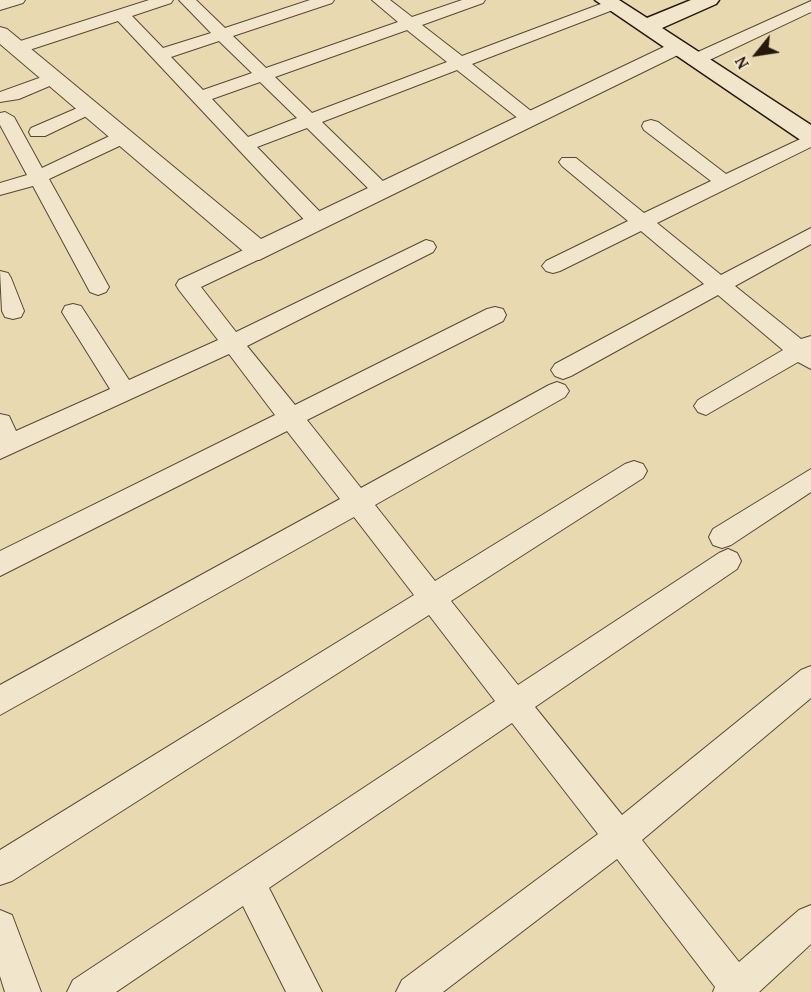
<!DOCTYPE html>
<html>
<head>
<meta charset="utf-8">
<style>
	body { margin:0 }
	#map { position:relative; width:811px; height:992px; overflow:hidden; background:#e9d9b1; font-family:"Gentium Book Plus",serif }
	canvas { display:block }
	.north { position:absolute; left:727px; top:24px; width:60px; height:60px; -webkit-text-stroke:4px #f1e6cc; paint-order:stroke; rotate:240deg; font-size:16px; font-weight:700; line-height:24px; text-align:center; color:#25190c }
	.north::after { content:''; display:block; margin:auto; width:21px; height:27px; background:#25190c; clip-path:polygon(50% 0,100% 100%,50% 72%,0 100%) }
</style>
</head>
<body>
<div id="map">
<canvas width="811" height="992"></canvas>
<div class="north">N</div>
</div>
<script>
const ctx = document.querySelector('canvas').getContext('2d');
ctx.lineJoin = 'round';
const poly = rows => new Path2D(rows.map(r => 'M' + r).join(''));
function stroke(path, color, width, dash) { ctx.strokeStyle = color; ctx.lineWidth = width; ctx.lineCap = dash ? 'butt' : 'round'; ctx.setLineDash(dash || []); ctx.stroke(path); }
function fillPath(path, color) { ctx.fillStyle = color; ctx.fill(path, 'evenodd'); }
const minor = poly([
	[0,0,25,0,23,3,0,10,0,0],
	[149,0,173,0,171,3,132,16,163,48,211,33,179,0,196,0,225,28,310,0,334,0,332,3,233,36,266,68,398,22,372,0,390,0,412,17,462,0,485,0,483,3,422,25,462,56,606,2,618,2,620,5,618,8,472,64,536,115,539,119,536,123,524,123,457,70,322,122,389,187,392,191,389,195,375,195,307,128,257,147,325,217,328,222,325,227,318,229,311,227,118,21,23,52,11,52,9,48,11,44,149,0],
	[407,30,447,62,312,113,275,77,407,30],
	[219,41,252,73,203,90,171,57,219,41],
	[260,82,297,118,248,137,212,99,260,82],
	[811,1,811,12,701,64,689,64,686,60,689,56,811,1],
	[53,73,62,78,59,82,19,99,0,102,0,92,53,73],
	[89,103,95,104,98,108,95,112,45,136,31,136,29,132,31,128,89,103],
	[5,112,14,117,42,168,116,133,123,131,132,137,130,141,49,179,109,287,106,292,98,295,90,292,33,186,0,195,0,183,27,175,0,125,0,113,5,112],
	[651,120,658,122,726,174,811,134,811,147,657,223,721,275,811,228,811,244,735,286,801,339,811,336,811,369,798,362,706,415,698,412,694,406,698,400,783,350,718,295,571,376,563,379,555,376,551,370,555,364,704,284,641,231,560,271,553,273,546,271,542,266,546,261,628,221,562,166,559,162,562,158,576,158,644,213,711,181,644,130,642,126,644,122,651,120],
	[426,240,433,242,436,247,433,252,247,346,295,405,487,309,495,307,503,309,506,315,503,321,307,420,361,488,549,385,557,382,565,385,569,391,565,397,375,505,435,581,625,464,634,461,643,464,647,471,643,478,451,601,518,685,719,553,728,549,737,553,741,561,737,569,535,707,622,815,801,670,811,666,811,698,642,840,739,962,799,910,811,905,811,944,759,992,713,992,715,987,617,859,443,992,396,992,402,980,598,834,512,723,269,888,322,992,286,992,243,906,116,992,67,992,73,980,495,701,429,615,12,881,0,885,0,850,414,595,354,517,0,715,0,685,340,499,287,431,0,576,0,551,275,415,229,354,0,459,0,414,9,416,16,431,110,389,62,312,65,306,73,304,81,306,129,380,218,340,179,290,176,285,179,280,252,246,266,246,269,251,266,256,201,287,236,332,426,240],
	[0,271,8,273,11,278,24,311,21,317,13,319,5,317,2,311,0,271],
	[811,469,811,492,731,545,722,548,713,545,709,537,713,529,811,469],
	[0,910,12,915,41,992,5,992,0,976,0,910]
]);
const tertiary = poly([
	[0,27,7,29,261,239,670,44,677,42,684,44,687,48,684,52,259,260,250,257,0,44,0,27]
]);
const secondary = poly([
	[595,0,619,0,647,18,691,0,719,0,716,4,662,28,811,125,811,143,802,141,595,0]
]);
stroke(minor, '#564935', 2);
stroke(tertiary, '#564935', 2);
stroke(secondary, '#25190c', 3);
fillPath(minor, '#f1e6cc');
fillPath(tertiary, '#f1e6cc');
fillPath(secondary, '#f1e6cc');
</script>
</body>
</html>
